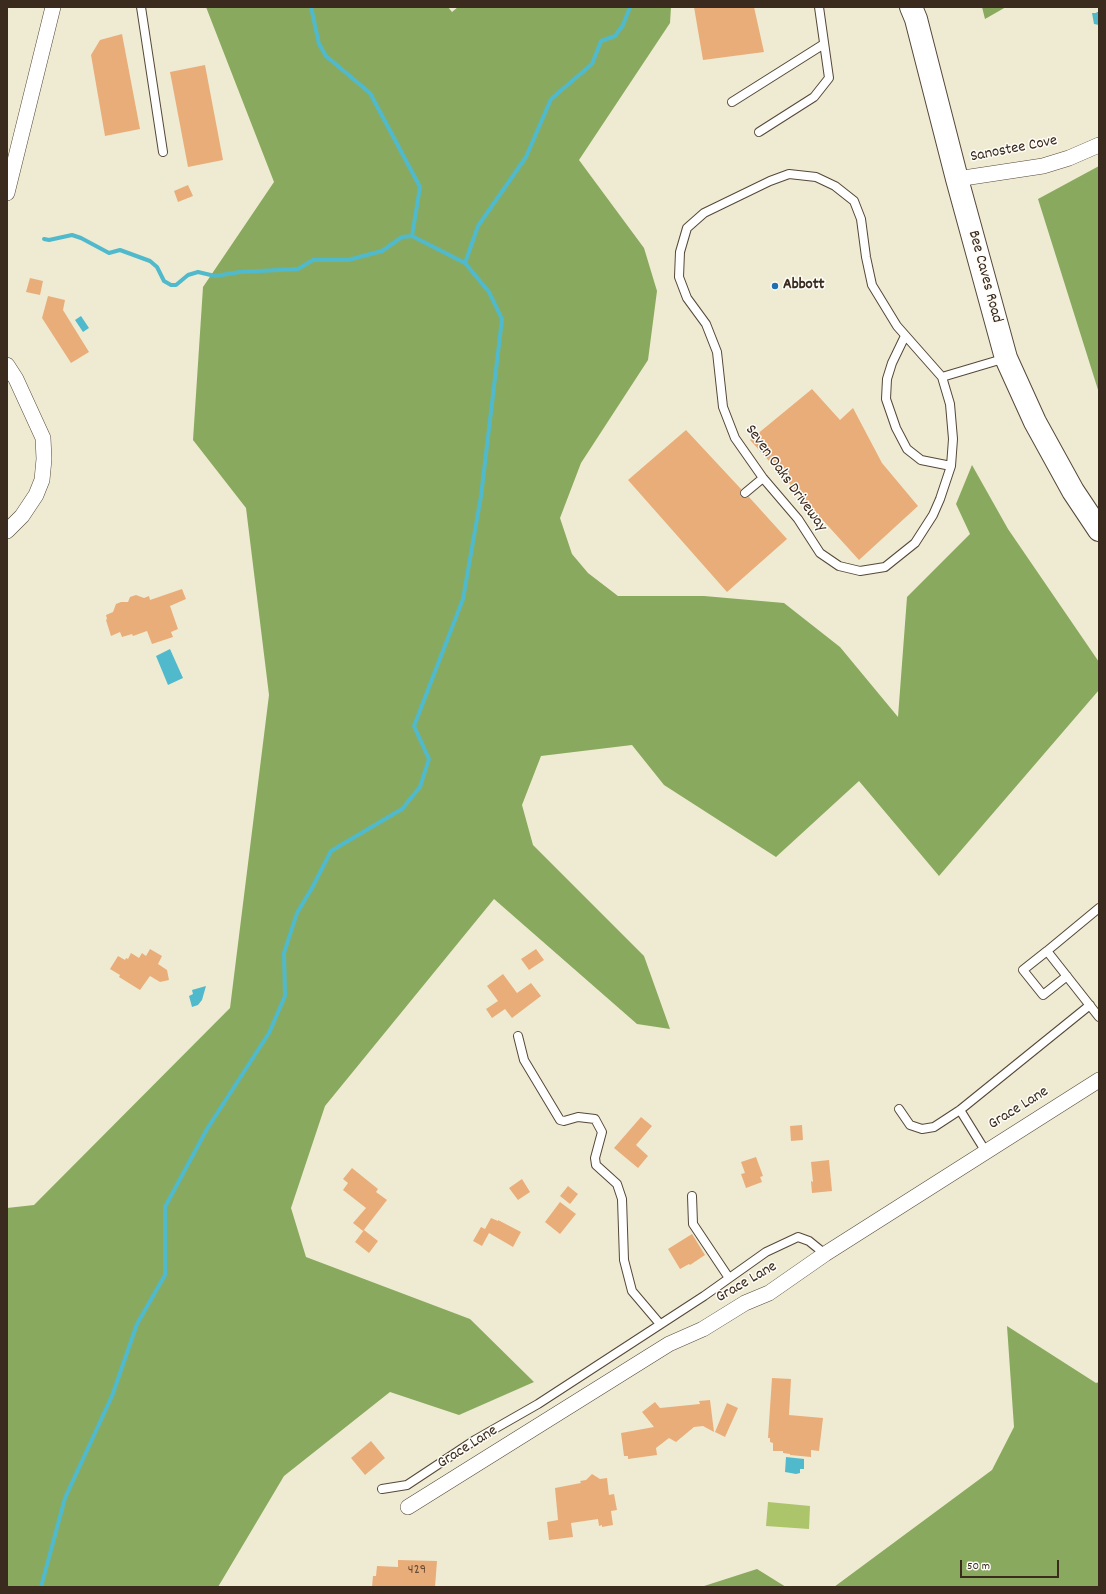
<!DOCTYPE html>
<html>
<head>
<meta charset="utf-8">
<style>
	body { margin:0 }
	#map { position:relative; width:1106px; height:1594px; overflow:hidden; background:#efebd2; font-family:Dekko,sans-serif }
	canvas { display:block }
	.frame { position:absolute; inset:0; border:8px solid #3b2a1e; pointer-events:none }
	.scale { position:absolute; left:960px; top:1560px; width:99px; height:18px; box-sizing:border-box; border:2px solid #3b2a1e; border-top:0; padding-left:5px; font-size:12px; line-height:14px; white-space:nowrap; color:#3b2a1e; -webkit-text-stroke:3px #fdfcf7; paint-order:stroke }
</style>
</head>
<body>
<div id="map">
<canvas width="1106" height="1594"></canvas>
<div class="frame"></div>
<div class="scale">50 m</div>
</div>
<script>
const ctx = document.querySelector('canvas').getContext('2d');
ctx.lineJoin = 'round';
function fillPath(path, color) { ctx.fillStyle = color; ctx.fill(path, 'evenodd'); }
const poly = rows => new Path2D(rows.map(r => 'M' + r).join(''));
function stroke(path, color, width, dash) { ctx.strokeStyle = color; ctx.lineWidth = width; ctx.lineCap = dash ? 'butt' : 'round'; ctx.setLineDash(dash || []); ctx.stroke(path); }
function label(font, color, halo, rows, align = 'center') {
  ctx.font = font + ' Dekko,sans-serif'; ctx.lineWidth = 3; ctx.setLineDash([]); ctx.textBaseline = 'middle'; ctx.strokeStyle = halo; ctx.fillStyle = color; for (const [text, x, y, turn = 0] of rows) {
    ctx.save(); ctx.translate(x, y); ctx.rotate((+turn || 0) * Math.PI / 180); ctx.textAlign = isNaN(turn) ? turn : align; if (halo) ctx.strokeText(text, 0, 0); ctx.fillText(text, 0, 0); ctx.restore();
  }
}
fillPath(poly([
	[768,1502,810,1506,809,1529,766,1526]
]), '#acc46a');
fillPath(poly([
	[206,7,448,7,452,12,458,7,671,7,670,23,579,160,644,248,657,291,648,360,581,463,560,518,572,554,588,573,618,596,704,596,784,603,840,647,898,717,907,597,970,534,956,504,972,465,1008,529,1099,662,1099,690,939,876,859,781,776,857,664,785,632,745,541,756,522,805,533,845,644,956,670,1029,637,1024,494,899,325,1106,291,1208,306,1257,470,1319,534,1382,459,1415,390,1392,284,1476,218,1587,7,1587,7,1208,34,1205,230,1008,269,695,246,508,193,440,203,287,274,182],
	[982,7,1006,7,985,19],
	[1099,166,1099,393,1038,199],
	[1007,1326,1096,1383,1099,1382,1099,1587,834,1587,992,1470,1014,1427],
	[757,1569,786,1587,701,1587]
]), '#89aa5e');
fillPath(poly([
	[1097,12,1099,12,1099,25,1094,24,1092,13,1096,13],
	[81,316,89,328,83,332,75,320],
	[170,649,183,678,168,685,156,656],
	[206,986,202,1000,198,1005,192,1007,189,996,193,994,192,990],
	[786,1457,804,1459,804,1469,800,1469,800,1473,796,1474,785,1472]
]), '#50bacc');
stroke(poly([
	[311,7,319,44,326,56,370,93,420,187,412,236],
	[44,239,49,240,72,235,81,238,109,253,120,250,150,261,157,267,164,281,171,285,176,285,188,275,198,272,215,276,240,272,298,269,313,260,348,260,382,251,402,237,412,236,465,263],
	[41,1587,65,1498,112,1396,137,1324,165,1275,165,1207,207,1129,269,1033,285,996,284,953,297,913,312,888,331,851,402,809,420,787,429,759,414,726,463,599,481,496,502,319,489,292,465,263,478,226,526,157,551,99,592,64,601,41,615,36,623,25,630,7]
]), '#50bacc', 4);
fillPath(poly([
	[694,7,754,7,764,52,703,60],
	[122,34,140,129,105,136,91,55,100,40],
	[205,65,223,160,188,167,170,72],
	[188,185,193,196,178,202,174,191],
	[30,278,43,281,40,295,26,292],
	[48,296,65,300,63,310,89,352,71,363,42,318],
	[812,389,840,420,853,408,882,463,918,506,859,560,750,440],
	[686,430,741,489,740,494,741,497,746,498,749,497,787,539,727,592,628,480],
	[182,589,186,599,170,606,178,629,171,632,173,637,152,644,147,631,133,636,132,634,122,637,120,632,111,636,106,620,107,619,106,615,113,612,116,604,121,602,128,602,130,597,136,595,144,598,149,596,150,600],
	[150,949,162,956,158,964,167,970,169,980,160,982,150,976,140,990,119,977,120,975,110,969,118,956,125,960,126,958,128,959,131,953,139,958,142,953,146,956],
	[536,949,544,960,529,970,521,959],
	[503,974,517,993,531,983,541,996,512,1018,505,1009,492,1018,486,1009,498,1001,487,986],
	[641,1117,652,1126,636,1145,648,1156,638,1168,614,1148],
	[802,1125,803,1140,791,1141,790,1126],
	[756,1157,763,1176,760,1177,762,1182,746,1188,741,1174,745,1173,741,1162],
	[829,1160,832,1191,812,1193,811,1181,813,1182,811,1162],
	[352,1168,378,1189,376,1192,387,1200,363,1231,353,1223,366,1208,343,1190,348,1183,343,1179],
	[522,1179,530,1192,518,1200,509,1188],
	[568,1186,578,1194,570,1204,560,1196],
	[560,1202,576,1214,560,1234,545,1222],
	[491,1218,498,1221,498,1220,521,1232,513,1247,489,1233,482,1246,473,1241,481,1227,485,1229],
	[364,1230,378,1241,369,1253,355,1242],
	[692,1234,705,1255,690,1265,689,1264,680,1269,668,1249],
	[772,1378,791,1379,789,1415,823,1418,819,1451,811,1450,811,1457,790,1455,790,1454,783,1453,783,1451,773,1451,773,1443,770,1442,770,1438,768,1438],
	[710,1400,714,1432,703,1426,694,1427,676,1442,669,1438,656,1448,657,1455,628,1459,628,1456,624,1456,621,1433,654,1427,642,1412,655,1402,660,1408,700,1404,699,1401],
	[727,1403,738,1408,725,1437,715,1432],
	[371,1441,385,1458,365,1475,351,1458],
	[592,1474,600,1479,607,1478,609,1495,614,1494,617,1510,611,1511,613,1525,602,1527,602,1525,599,1526,598,1519,571,1523,573,1537,549,1540,547,1522,558,1520,555,1488,581,1483,580,1481,586,1480],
	[398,1560,437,1561,435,1587,372,1587,373,1576,376,1576,377,1566,398,1567]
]), '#e9ad7a');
const service = poly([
	[141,7,163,152],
	[732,102,824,44],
	[759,132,814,97,829,78,819,7],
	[905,336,892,363,887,379,886,399,896,428,907,449,921,460,951,466],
	[942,377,950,404,953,439,951,466,940,499,933,515,915,543,885,567,860,571,839,566,820,553,798,519,763,478,735,438,723,407,717,352,706,324,687,298,679,277,680,252,687,228,704,213,770,181,789,174,816,177,835,186,854,201,861,219,866,257,872,285,897,326,942,377,1006,358],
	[745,493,763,478],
	[1099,908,1047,951,1099,1017],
	[1047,951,1023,970,1043,995,1067,976],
	[518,1036,524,1060,560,1120,564,1121,578,1117,595,1119,602,1132,595,1158,596,1165,617,1184,622,1199,624,1260,632,1291,660,1324],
	[899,1109,910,1125,922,1129,934,1127,960,1110,1090,1005],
	[960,1110,986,1152],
	[692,1196,693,1224,729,1278],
	[382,1489,407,1485,475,1440,538,1404,704,1296,766,1252,798,1237,809,1241,825,1254]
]);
const minor = poly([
	[957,179,1043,166,1069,158,1099,145],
	[7,193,53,7],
	[7,365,16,379,43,438,44,459,42,480,36,495,22,516,7,531],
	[408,1507,669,1344,703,1329,745,1303,769,1293,825,1254,1099,1080]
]);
const primary = poly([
	[911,7,916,19,957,179,1006,358,1035,422,1073,491,1099,530]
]);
stroke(service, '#564739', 10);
stroke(minor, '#564739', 16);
stroke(primary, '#564739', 24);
stroke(service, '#fff', 8);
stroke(minor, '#fff', 15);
stroke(primary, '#fff', 22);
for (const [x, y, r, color] of [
	[775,286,4,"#1f6fb2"]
]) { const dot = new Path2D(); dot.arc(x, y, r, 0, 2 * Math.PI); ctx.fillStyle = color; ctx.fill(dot); stroke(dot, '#fdfcf7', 1.5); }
label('14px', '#664b35', null, [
	["429",417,1571]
]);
label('16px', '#3b2a1e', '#fdfcf7', [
	["Sanostee Cove",1014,150,-11],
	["Bee Caves Road",984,277,75],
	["Seven Oaks Driveway",785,479,54],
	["Grace Lane",1019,1109,-32],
	["Grace Lane",747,1283,-30],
	["Grace Lane",468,1448,-32]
]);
label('bold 16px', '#3b2a1e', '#fdfcf7', [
	["Abbott",783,286]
], 'left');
</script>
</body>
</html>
